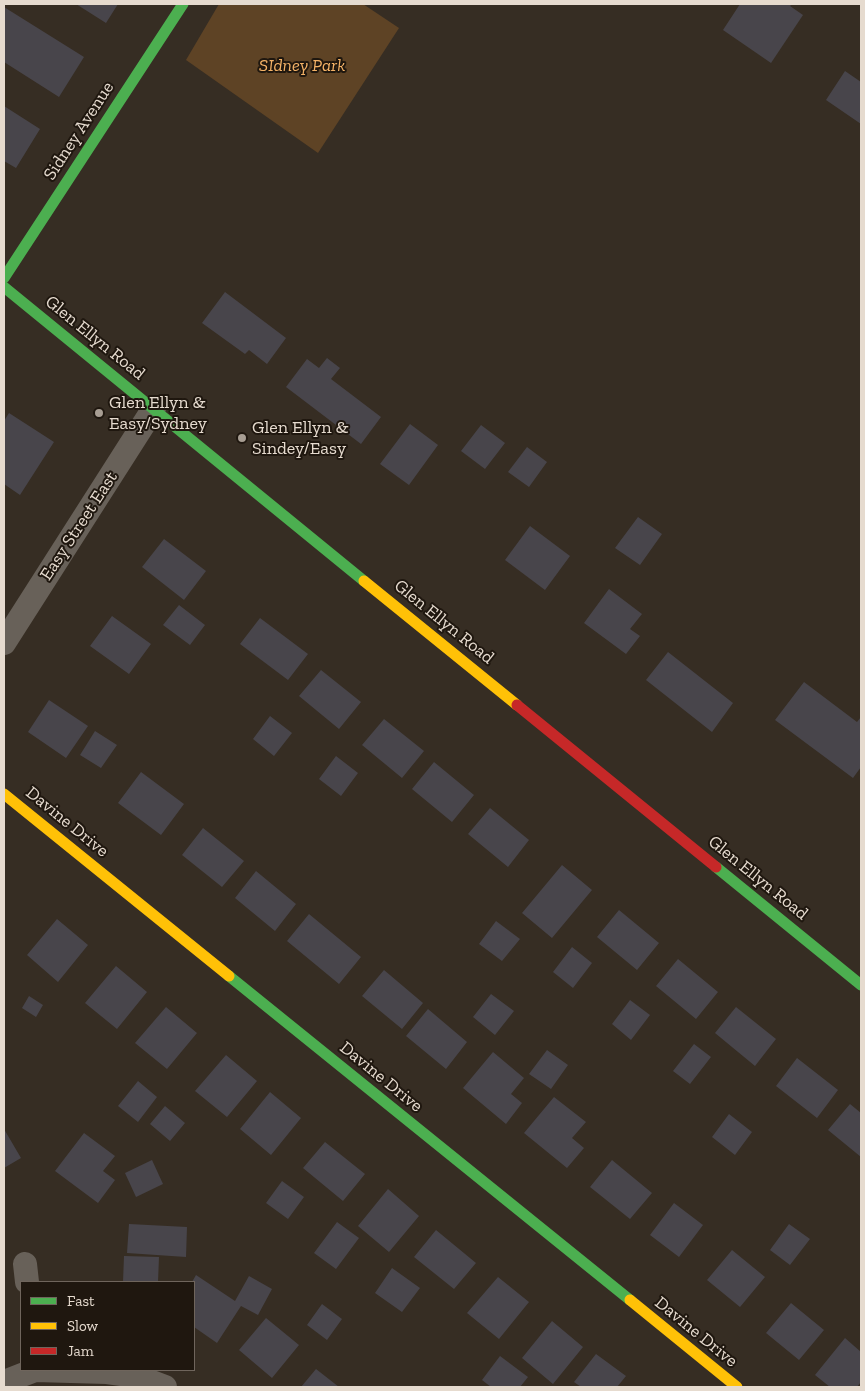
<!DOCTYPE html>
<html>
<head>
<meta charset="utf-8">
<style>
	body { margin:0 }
	#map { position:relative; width:865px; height:1391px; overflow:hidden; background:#362d23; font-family:"Zilla Slab",serif }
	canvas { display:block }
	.frame { position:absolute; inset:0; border:5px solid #e6dbcf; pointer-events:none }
	.legend { position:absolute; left:20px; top:1281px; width:175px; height:90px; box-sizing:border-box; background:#1f170f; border:1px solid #6f655c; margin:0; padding:6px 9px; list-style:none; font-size:15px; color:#e6dbcf }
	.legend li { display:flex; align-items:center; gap:10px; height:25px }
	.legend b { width:25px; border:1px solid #6f655c }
</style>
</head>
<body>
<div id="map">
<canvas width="865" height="1391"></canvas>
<div class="frame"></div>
<ul class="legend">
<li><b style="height:6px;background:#4caf50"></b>Fast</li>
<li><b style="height:6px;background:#ffc107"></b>Slow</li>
<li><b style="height:6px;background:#c62828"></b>Jam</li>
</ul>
</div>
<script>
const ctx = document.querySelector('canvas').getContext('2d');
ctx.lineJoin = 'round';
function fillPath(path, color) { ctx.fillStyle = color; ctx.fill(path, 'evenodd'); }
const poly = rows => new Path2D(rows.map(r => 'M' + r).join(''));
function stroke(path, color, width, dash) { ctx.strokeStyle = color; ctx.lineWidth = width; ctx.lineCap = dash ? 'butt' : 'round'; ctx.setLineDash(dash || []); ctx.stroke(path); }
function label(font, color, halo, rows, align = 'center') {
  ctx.font = font + ' "Zilla Slab",serif'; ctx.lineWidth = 4; ctx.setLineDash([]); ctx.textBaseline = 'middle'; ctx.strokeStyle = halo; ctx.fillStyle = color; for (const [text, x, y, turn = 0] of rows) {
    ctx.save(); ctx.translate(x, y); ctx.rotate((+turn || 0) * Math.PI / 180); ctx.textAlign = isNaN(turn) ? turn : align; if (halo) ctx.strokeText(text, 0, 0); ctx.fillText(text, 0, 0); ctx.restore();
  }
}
fillPath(poly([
	[219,4,363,4,399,28,318,153,186,60]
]), '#5e4325');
fillPath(poly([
	[76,4,118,4,106,23],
	[740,4,792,4,790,6,803,15,771,63,723,30],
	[4,7,84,57,59,97,4,62],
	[845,71,861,82,861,124,826,100],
	[4,106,40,129,16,168,4,161],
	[225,292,286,338,267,364,249,350,245,354,202,323],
	[327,358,340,368,331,379,381,417,361,444,286,387,307,359,319,368],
	[9,413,54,442,20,495,4,484,4,421],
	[410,424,438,445,409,485,380,464],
	[481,425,505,443,485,469,461,451],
	[527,447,547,462,529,487,508,472],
	[638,517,662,534,640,565,615,548],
	[530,526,570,556,545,590,505,560],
	[164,539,206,571,184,600,142,567],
	[609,589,642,614,630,629,640,636,626,654,584,623],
	[179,605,205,625,190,645,163,625],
	[112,616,151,644,129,674,90,646],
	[260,618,308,654,288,680,240,644],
	[668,652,733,703,712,732,646,680],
	[321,670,361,702,339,729,299,696],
	[804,682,857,722,861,717,861,767,853,778,775,720],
	[49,700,88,726,66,758,28,732],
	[270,716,292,733,274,756,253,739],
	[384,719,424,751,402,778,362,745],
	[95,731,117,745,101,768,80,755],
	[336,756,358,773,341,796,319,779],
	[434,762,474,795,452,822,412,789],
	[141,772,184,804,161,835,118,803],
	[490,808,529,840,508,867,468,834],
	[203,828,244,861,222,887,182,855],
	[562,865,592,890,552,938,522,913],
	[256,871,296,904,275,931,235,898],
	[619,910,659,943,637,970,597,937],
	[309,914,361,957,339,984,287,941],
	[57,919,88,945,58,982,27,955],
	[496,921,520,939,502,961,479,944],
	[572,947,592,963,573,988,553,972],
	[678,959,718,992,696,1019,656,986],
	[116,966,147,992,117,1029,85,1003],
	[384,970,423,1003,402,1029,362,996],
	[491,994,514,1011,495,1035,473,1017],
	[29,996,43,1005,36,1017,22,1008],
	[630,1000,650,1015,631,1040,612,1024],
	[166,1007,197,1033,167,1069,135,1043],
	[736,1007,776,1039,755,1066,715,1033],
	[428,1009,467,1042,446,1069,406,1036],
	[694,1044,711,1057,690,1084,673,1071],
	[547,1050,568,1065,551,1089,529,1074],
	[493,1052,524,1078,511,1094,522,1103,506,1124,463,1088],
	[226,1055,257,1081,227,1117,195,1091],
	[797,1058,838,1090,817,1118,776,1086],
	[138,1081,157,1097,138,1122,118,1106],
	[270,1092,301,1118,271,1155,240,1129],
	[554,1097,586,1122,572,1138,584,1148,567,1168,524,1133],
	[850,1104,861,1113,861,1157,828,1130],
	[165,1106,185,1123,170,1141,150,1124],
	[729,1114,752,1132,735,1155,712,1137],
	[4,1129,21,1158,4,1168],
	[84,1133,115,1156,103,1171,115,1180,98,1203,55,1171],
	[325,1142,365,1174,343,1201,303,1168],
	[152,1160,163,1184,136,1197,125,1173],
	[612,1160,652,1193,630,1219,590,1187],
	[282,1181,304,1197,288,1219,266,1203],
	[388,1189,419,1216,389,1252,358,1226],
	[674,1203,703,1225,679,1257,650,1235],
	[337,1222,359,1238,336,1269,314,1253],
	[129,1224,187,1227,186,1257,127,1253],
	[789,1224,810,1239,790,1265,770,1250],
	[436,1230,476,1263,454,1289,414,1257],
	[732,1250,765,1277,740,1307,707,1280],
	[124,1256,159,1257,158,1282,123,1282],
	[392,1268,420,1288,402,1312,375,1293],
	[196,1275,235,1301,249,1276,272,1289,258,1315,241,1306,217,1343,194,1327,194,1282,192,1282],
	[498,1277,529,1302,499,1339,467,1313],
	[791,1303,824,1330,799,1360,766,1333],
	[322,1304,342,1319,327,1340,307,1325],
	[266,1318,299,1345,272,1378,239,1350],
	[552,1321,583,1347,553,1384,522,1358],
	[845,1338,861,1352,861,1382,857,1387,830,1387,815,1375],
	[596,1354,626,1376,617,1387,581,1387,574,1382],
	[500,1356,528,1377,520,1387,491,1387,482,1380],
	[316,1369,339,1387,301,1387]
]), '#48454b');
stroke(poly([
	[4,643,154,408],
	[25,1264,27,1282],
	[4,1382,35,1370,107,1372,136,1376,165,1387]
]), '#686159', 24);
stroke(poly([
	[4,278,183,4],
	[4,287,364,581],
	[716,867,861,985],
	[229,976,630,1300]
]), '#4caf50', 11);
stroke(poly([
	[364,581,517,705],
	[4,794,229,976],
	[630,1300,737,1387]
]), '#ffc107', 11);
stroke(poly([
	[517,705,716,867]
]), '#c62828', 11);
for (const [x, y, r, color] of [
	[99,413,5,"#a89e93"],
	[242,438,5,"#a89e93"]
]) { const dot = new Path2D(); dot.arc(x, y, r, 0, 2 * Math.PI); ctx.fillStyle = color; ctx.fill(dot); stroke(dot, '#1f170f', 2); }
label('italic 18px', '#f5b367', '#1f170f', [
	["SIdney Park",302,66]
]);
label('18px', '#e6dbcf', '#1f170f', [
	["Sidney Avenue",79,131,-57],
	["Glen Ellyn Road",95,338,39],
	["Easy Street East",79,526,-57],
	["Glen Ellyn Road",444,622,39],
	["Davine Drive",67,822,39],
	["Glen Ellyn Road",758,878,39],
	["Davine Drive",381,1077,39],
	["Davine Drive",696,1332,39]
]);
label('18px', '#e6dbcf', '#1f170f', [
	["Glen Ellyn &",109,403],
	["Easy/Sydney",109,424],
	["Glen Ellyn &",252,428],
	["Sindey/Easy",252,449]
], 'left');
</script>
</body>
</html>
